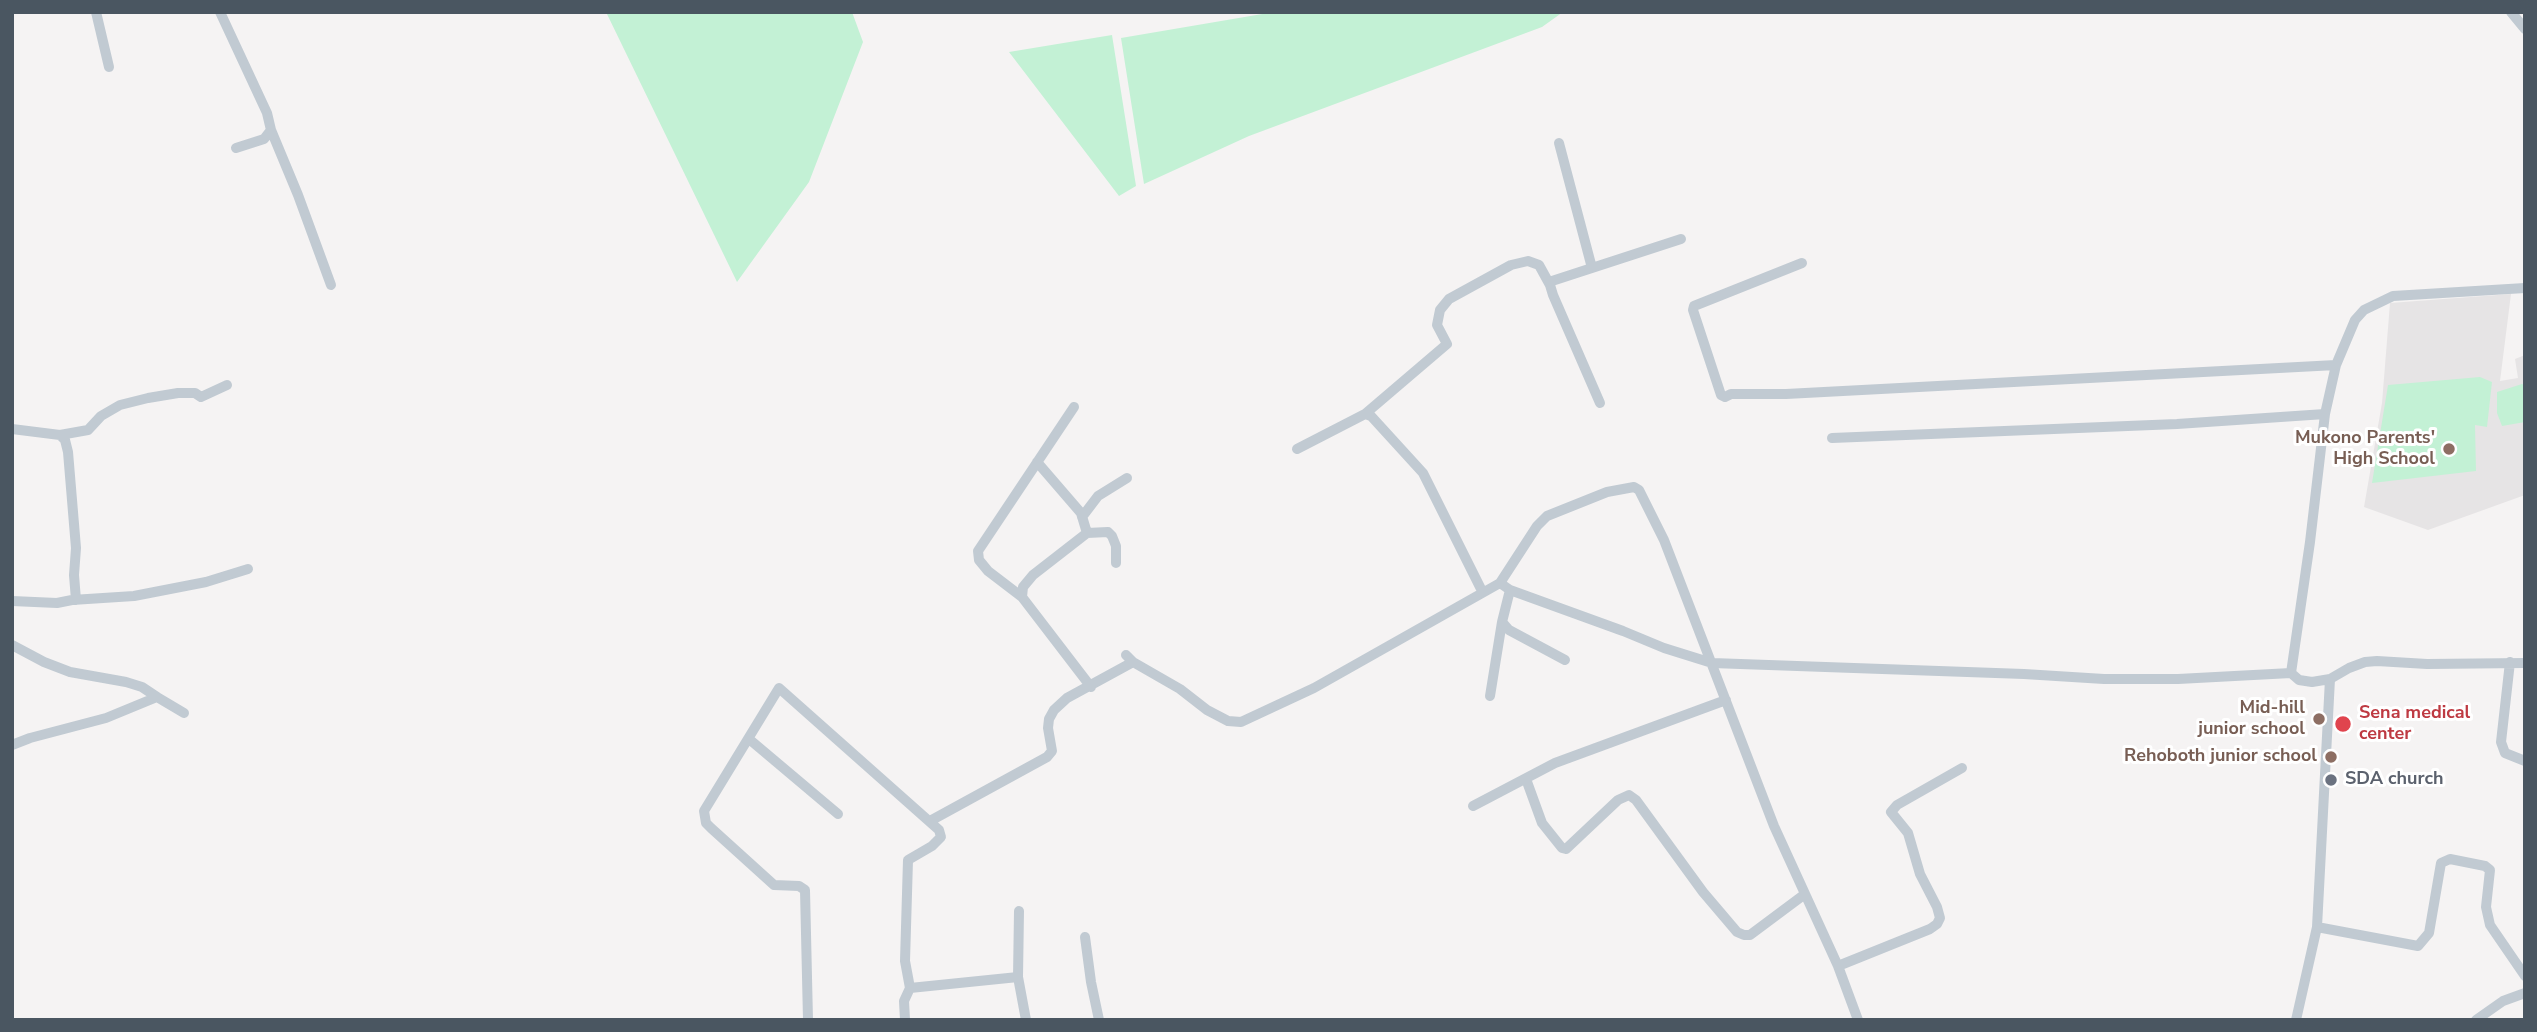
<!DOCTYPE html>
<html>
<head>
<meta charset="utf-8">
<style>
	body { margin:0 }
	#map { position:relative; width:2537px; height:1032px; overflow:hidden; background:#f5f3f3; font-family:"Nunito Sans",sans-serif }
	canvas { display:block }
	.frame { position:absolute; inset:0; border:14px solid #4a5661; pointer-events:none }
</style>
</head>
<body>
<div id="map">
<canvas width="2537" height="1032"></canvas>
<div class="frame"></div>
</div>
<script>
const ctx = document.querySelector('canvas').getContext('2d');
ctx.lineJoin = 'round';
function fillPath(path, color) { ctx.fillStyle = color; ctx.fill(path, 'evenodd'); }
const poly = rows => new Path2D(rows.map(r => 'M' + r).join(''));
function stroke(path, color, width, dash) { ctx.strokeStyle = color; ctx.lineWidth = width; ctx.lineCap = dash ? 'butt' : 'round'; ctx.setLineDash(dash || []); ctx.stroke(path); }
function label(font, color, halo, rows, align = 'center') {
  ctx.font = font + ' "Nunito Sans",sans-serif'; ctx.lineWidth = 6; ctx.setLineDash([]); ctx.textBaseline = 'middle'; ctx.strokeStyle = halo; ctx.fillStyle = color; for (const [text, x, y, turn = 0] of rows) {
    ctx.save(); ctx.translate(x, y); ctx.rotate((+turn || 0) * Math.PI / 180); ctx.textAlign = isNaN(turn) ? turn : align; if (halo) ctx.strokeText(text, 0, 0); ctx.fillText(text, 0, 0); ctx.restore();
  }
}
fillPath(poly([
	[2511,294,2500,381,2518,378,2515,359,2525,355,2525,495,2428,530,2364,507,2382,403,2390,303]
]), '#e6e4e5');
fillPath(poly([
	[606,12,852,12,863,42,809,182,737,282],
	[1274,12,1563,12,1542,27,1249,136,1144,184,1121,38],
	[1112,35,1136,186,1119,196,1009,52],
	[2480,377,2492,382,2487,427,2475,425,2476,471,2372,483,2388,385],
	[2522,384,2525,385,2525,422,2502,426,2497,413,2497,392]
]), '#c3f1d5');
stroke(poly([
	[96,12,109,67],
	[220,12,267,113,271,130,264,139,236,148],
	[2511,12,2525,29],
	[271,130,298,195,331,285],
	[1559,143,1592,268],
	[1802,263,1694,306,1693,310,1721,395,1725,397,1731,394,1786,394,2336,365],
	[1600,403,1553,295,1550,285,1552,281,1681,239],
	[1365,414,1447,344,1437,325,1440,310,1449,299,1511,265,1528,261,1539,265,1550,285],
	[12,429,60,435,88,430,101,416,120,405,148,398,178,393,195,393,201,397,227,385],
	[60,435,65,440,68,452,76,548,74,575,76,600],
	[1832,438,2177,424,2325,414],
	[1297,449,1365,414,1371,416,1423,473,1482,591],
	[1037,462,1081,513,1087,533],
	[1082,517,1098,496,1127,478],
	[1500,583,1510,590,1623,631,1664,648,1712,663,2024,674,2104,679,2178,679,2291,673,2299,680,2312,682,2330,679,2349,668,2365,662,2377,661,2427,664,2525,663],
	[1510,590,1502,622,1509,630,1565,660],
	[1022,597,988,571,979,560,978,551,1074,407],
	[12,601,57,603,72,600,134,596,206,582,248,569],
	[12,645,44,662,70,672,126,682,142,687,157,697],
	[1126,655,1133,662,1180,689,1207,710,1228,721,1241,722,1314,688,1500,583,1537,526,1547,516,1607,492,1634,487,1639,490,1664,540,1774,826,1838,966,1858,1020],
	[2510,662,2501,742,2505,753,2525,761],
	[2291,673,2310,542,2325,414,2336,365,2355,320,2364,310,2393,296,2525,288],
	[1091,687,1022,597,1023,587,1033,575,1087,533,1108,532,1112,536,1116,546,1116,563],
	[1490,696,1502,622],
	[749,739,838,814],
	[12,745,30,738,106,718,157,697,184,713],
	[1526,779,1542,823,1562,848,1566,849,1618,800,1629,795,1636,800,1703,892,1737,932,1744,935,1750,935,1805,894],
	[1473,806,1555,763,1726,700],
	[930,821,1047,757,1052,751,1048,728,1049,719,1054,710,1067,698,1133,662],
	[2317,927,2418,946,2429,933,2441,863,2450,859,2485,866,2490,870,2486,907,2490,925,2525,976],
	[1085,937,1091,982,1099,1020],
	[1838,966,1930,929,1937,924,1940,918,1937,907,1920,874,1908,833,1891,812,1897,805,1962,768],
	[1018,977,1026,1020],
	[910,988,1018,977,1019,911],
	[808,1020,805,890,799,886,774,885,711,828,706,823,704,811,779,688,939,830,941,837,932,846,908,860,905,961,910,988,904,1001,905,1020],
	[2296,1020,2317,927,2330,679],
	[2476,1020,2503,1001,2525,993]
]), '#c1cad2', 10);
for (const [x, y, r, color] of [
	[2449,449,7,"#8d6e63"],
	[2319,719,7,"#8d6e63"],
	[2343,724,9,"#e0444e"],
	[2331,757,7,"#8d6e63"],
	[2331,780,7,"#6b7280"]
]) { const dot = new Path2D(); dot.arc(x, y, r, 0, 2 * Math.PI); ctx.fillStyle = color; ctx.fill(dot); stroke(dot, '#fff', 2.5); }
label('bold 18px', '#785e54', '#fff', [
	["Mukono Parents'",2435,439],
	["High School",2435,460],
	["Mid-hill",2305,709],
	["junior school",2305,730],
	["Rehoboth junior school",2317,757]
], 'right');
label('bold 18px', '#be3a42', '#fff', [
	["Sena medical",2359,714],
	["center",2359,735]
], 'left');
label('bold 18px', '#5b616d', '#fff', [
	["SDA church",2345,780]
], 'left');
</script>
</body>
</html>
